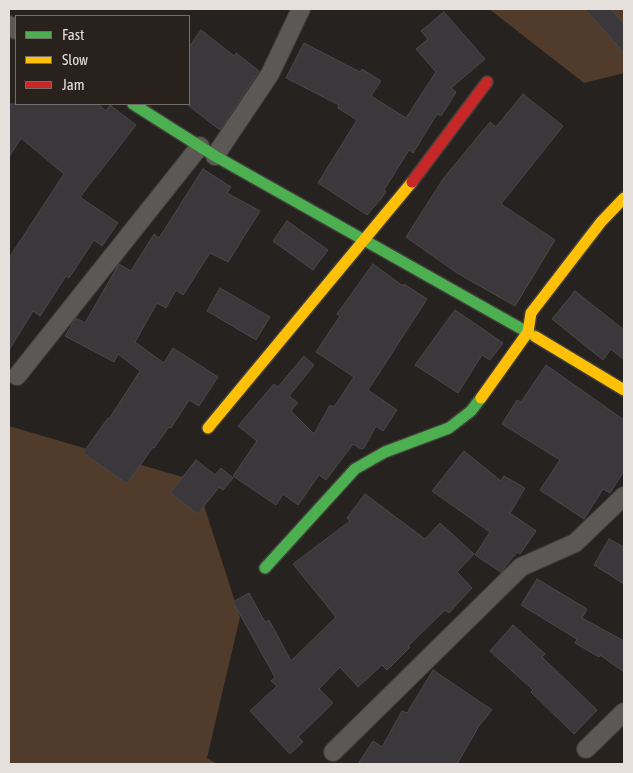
<!DOCTYPE html>
<html>
<head>
<meta charset="utf-8">
<style>
	body { margin:0 }
	#map { position:relative; width:633px; height:773px; overflow:hidden; background:#26221f; font-family:"Asap Condensed",sans-serif }
	canvas { display:block }
	.frame { position:absolute; inset:0; border:10px solid #e5e0dc; pointer-events:none }
	.legend { position:absolute; left:15px; top:15px; width:175px; height:90px; box-sizing:border-box; background:#29211c; border:1px solid #746d69; margin:0; padding:6px 9px; list-style:none; font-size:15px; color:#e5e0dc }
	.legend li { display:flex; align-items:center; gap:10px; height:25px }
	.legend b { width:25px; border:1px solid #746d69 }
</style>
</head>
<body>
<div id="map">
<canvas width="633" height="773"></canvas>
<div class="frame"></div>
<ul class="legend">
<li><b style="height:6px;background:#4caf50"></b>Fast</li>
<li><b style="height:6px;background:#ffc107"></b>Slow</li>
<li><b style="height:6px;background:#c62828"></b>Jam</li>
</ul>
</div>
<script>
const ctx = document.querySelector('canvas').getContext('2d');
ctx.lineJoin = 'round';
function fillPath(path, color) { ctx.fillStyle = color; ctx.fill(path, 'evenodd'); }
const poly = rows => new Path2D(rows.map(r => 'M' + r).join(''));
function stroke(path, color, width, dash) { ctx.strokeStyle = color; ctx.lineWidth = width; ctx.lineCap = dash ? 'butt' : 'round'; ctx.setLineDash(dash || []); ctx.stroke(path); }
fillPath(poly([
	[489,9,624,9,624,73,584,83],
	[9,426,196,481,240,617,207,758,217,764,9,764]
]), '#513b2a');
const building = poly([
	[585,9,611,9,624,24,624,53,585,9],
	[444,12,485,59,451,88,456,92,441,116,437,114,413,153,409,150,384,190,386,191,381,199,367,215,318,183,357,120,338,108,339,105,286,78,304,43,360,72,362,69,381,81,371,96,406,118,436,72,416,49,428,39,421,31,444,12],
	[201,30,234,56,236,53,259,71,220,130,189,106,189,47,201,30],
	[523,94,563,126,501,204,555,240,515,306,457,273,406,237,443,179,490,122,496,127,523,94],
	[9,104,98,104,106,111,110,105,136,125,80,197,118,223,102,246,94,240,69,278,66,276,40,316,33,311,9,350,9,258,64,174,21,138,9,157,9,104],
	[203,169,231,187,227,193,260,211,228,262,210,253,183,295,176,290,166,308,157,303,135,342,164,363,173,348,218,377,199,406,189,400,171,428,169,427,154,448,153,447,127,484,83,453,108,418,109,419,140,371,118,354,114,362,65,336,76,318,85,323,119,264,131,271,154,234,159,238,203,169],
	[287,221,328,250,313,270,273,241,287,221],
	[373,264,403,286,404,284,427,299,368,390,397,410,383,431,376,426,364,448,361,449,353,444,326,480,319,475,298,505,283,494,276,505,233,476,257,441,238,426,274,384,278,387,304,356,314,365,289,396,298,403,291,411,314,434,330,405,334,407,354,377,316,352,340,316,337,314,373,264],
	[220,288,270,317,256,340,207,311,220,288],
	[575,291,624,330,624,360,611,349,603,360,552,319,575,291],
	[455,310,503,343,490,360,482,355,458,393,415,365,455,310],
	[546,365,624,420,624,471,610,493,603,489,584,519,540,490,560,460,502,424,517,400,521,402,546,365],
	[464,451,501,481,504,476,525,488,510,513,536,531,520,554,517,552,501,572,475,555,490,532,432,491,464,451],
	[196,460,215,475,221,468,233,478,223,490,219,487,198,514,170,493,196,460],
	[365,494,425,539,440,523,474,554,457,572,472,588,449,613,445,610,408,646,410,647,387,670,382,665,358,687,340,667,319,689,333,703,298,737,303,742,290,754,250,711,277,686,271,681,275,677,233,602,249,593,265,622,269,620,291,661,336,617,293,564,350,521,347,518,365,494],
	[609,539,624,547,624,584,594,565,609,539],
	[537,579,587,609,582,618,624,641,624,672,600,655,599,657,575,643,577,639,521,605,537,579],
	[513,625,545,654,542,657,597,710,574,734,531,692,533,690,490,651,513,625],
	[433,670,492,710,479,726,457,764,358,764,373,741,382,747,402,711,407,713,433,670]
]);
fillPath(building, '#3a383b');
stroke(building, '#4a4849', 1);
const street = poly([
	[9,25,16,30],
	[215,156,270,74,301,9],
	[17,376,200,146],
	[586,749,624,712],
	[333,752,521,567,575,543,624,496]
]);
const fast = poly([
	[133,104,215,156,536,337],
	[265,568,355,469,385,452,449,428,471,411,481,398]
]);
const slow = poly([
	[536,337,624,390],
	[481,398,528,332,531,313,601,222,624,198],
	[208,428,412,182]
]);
const jam = poly([
	[412,182,487,82]
]);
stroke(street, '#413e3b', 20);
stroke(fast, '#413e3b', 14);
stroke(slow, '#413e3b', 14);
stroke(jam, '#413e3b', 14);
stroke(street, '#5c5855', 18);
stroke(fast, '#4caf50', 11);
stroke(slow, '#ffc107', 11);
stroke(jam, '#c62828', 11);
</script>
</body>
</html>
